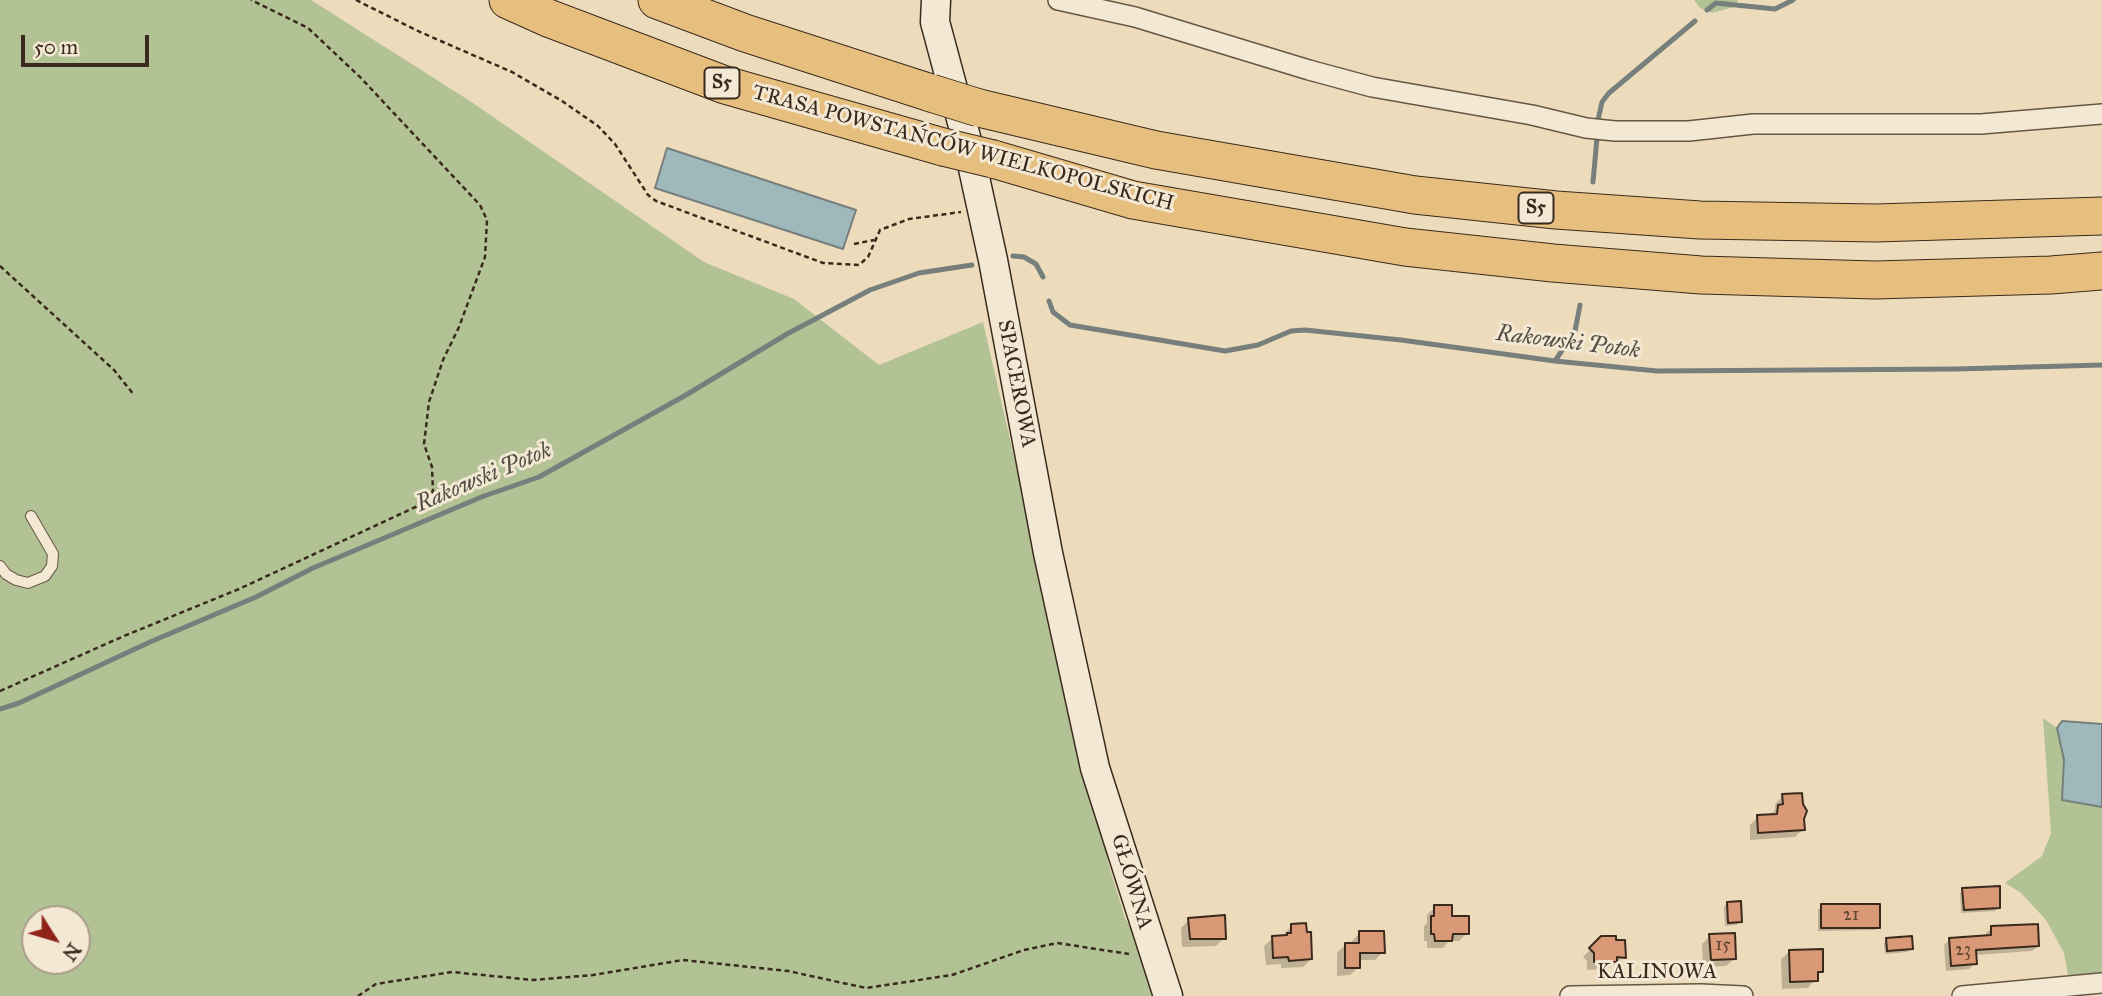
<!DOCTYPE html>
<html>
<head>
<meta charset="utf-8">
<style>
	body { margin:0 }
	#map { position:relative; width:2102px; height:996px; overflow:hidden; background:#eddcbb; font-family:"IM FELL Great Primer",serif }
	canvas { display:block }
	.north { position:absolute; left:21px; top:905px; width:70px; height:70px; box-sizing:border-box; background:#f3e8d3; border:2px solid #a99c8a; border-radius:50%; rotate:127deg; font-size:19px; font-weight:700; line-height:28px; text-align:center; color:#392a1d }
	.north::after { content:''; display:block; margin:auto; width:24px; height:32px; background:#8f2418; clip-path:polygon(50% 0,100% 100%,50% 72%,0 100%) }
	.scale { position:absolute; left:21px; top:35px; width:128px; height:32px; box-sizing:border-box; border:4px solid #392a1d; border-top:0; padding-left:9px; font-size:21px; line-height:24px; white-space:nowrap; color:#392a1d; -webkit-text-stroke:5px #f3e8d3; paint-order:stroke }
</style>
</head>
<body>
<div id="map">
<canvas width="2102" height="996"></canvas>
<div class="north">N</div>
<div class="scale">50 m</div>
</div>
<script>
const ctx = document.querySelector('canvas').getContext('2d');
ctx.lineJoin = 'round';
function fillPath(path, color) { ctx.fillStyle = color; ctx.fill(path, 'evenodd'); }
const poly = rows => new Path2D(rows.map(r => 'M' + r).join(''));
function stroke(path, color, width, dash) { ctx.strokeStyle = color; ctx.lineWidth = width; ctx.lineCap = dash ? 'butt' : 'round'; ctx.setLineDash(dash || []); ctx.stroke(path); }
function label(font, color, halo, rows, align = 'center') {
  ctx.font = font + ' "IM FELL Great Primer",serif'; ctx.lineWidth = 6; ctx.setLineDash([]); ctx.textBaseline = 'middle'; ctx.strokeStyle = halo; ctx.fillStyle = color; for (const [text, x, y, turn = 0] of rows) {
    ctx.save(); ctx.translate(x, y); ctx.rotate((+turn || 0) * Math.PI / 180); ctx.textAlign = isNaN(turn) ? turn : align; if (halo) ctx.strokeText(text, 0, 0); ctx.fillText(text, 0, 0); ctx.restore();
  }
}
fillPath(poly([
	[0,0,311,0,470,101,704,262,794,299,879,365,983,322,1068,692,1104,833,1108,862,1125,918,1136,938,1153,996,0,996],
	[35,919,77,919,77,961,35,961],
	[1694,0,1738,0,1734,7,1712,13,1700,8],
	[2043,718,2057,728,2064,760,2062,800,2102,807,2102,975,2068,975,2064,953,2046,920,2021,893,2005,883,2042,856,2051,833]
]), '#b2c295');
const water = poly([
	[667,148,856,210,843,249,655,188,667,148],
	[2062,721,2102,724,2102,807,2062,800,2064,760,2057,728,2062,721]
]);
fillPath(water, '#9fb8bc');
stroke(water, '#767f7c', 2);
fillPath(poly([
	[1783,796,1802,804,1803,829,1795,837,1750,840,1750,825,1758,817,1770,815,1775,810,1775,804],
	[1963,890,1998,907,1995,911,1961,913,1960,893],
	[1727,903,1740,922,1736,925,1725,926,1724,907],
	[1822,906,1878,927,1875,930,1818,931,1818,910],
	[1435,907,1467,933,1459,941,1449,941,1443,948,1427,948,1427,941,1424,941,1424,926,1427,923,1427,915],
	[1189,920,1224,938,1216,946,1182,947,1181,928],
	[1292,926,1311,959,1303,967,1281,968,1281,964,1266,965,1264,946,1273,938,1284,937,1284,934],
	[1992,928,2038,946,2032,951,1974,955,1975,963,1969,969,1946,971,1944,945,1950,940,1986,937,1986,933],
	[1360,933,1383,952,1375,960,1358,960,1359,967,1350,975,1337,976,1337,953,1345,945,1352,945,1352,941],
	[1710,936,1735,958,1726,966,1703,967,1702,944],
	[1602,938,1624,957,1607,969,1587,970,1587,961,1583,957],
	[1887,939,1911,949,1907,952,1885,954,1884,943],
	[1790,951,1821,971,1808,988,1782,989,1781,959]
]), '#0003');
stroke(poly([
	[1707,10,1716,3,1775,9,1793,0],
	[1598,120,1602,102,1609,93,1695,21],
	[1593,182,1597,138],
	[1013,256,1024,257,1036,264,1043,277],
	[1049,301,1053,312,1070,325,1225,351,1258,345,1291,331,1305,330,1401,340,1555,361,1657,371,1956,369,2102,365],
	[1555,361,1575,331,1580,305],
	[0,709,19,703,150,642,256,597,313,568,484,496,539,477,686,395,787,334,870,290,919,273,972,265]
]), '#767f7c', 5);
const building = poly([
	[1802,793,1803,804,1807,811,1804,819,1805,830,1758,833,1757,815,1777,814,1778,805,1783,804,1782,794,1802,793],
	[2000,886,2000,908,1964,910,1962,888,2000,886],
	[1741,901,1742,922,1728,923,1727,902,1741,901],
	[1821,904,1880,904,1880,928,1821,928,1821,904],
	[1434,905,1452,905,1452,916,1469,916,1469,934,1453,934,1452,941,1435,941,1434,934,1431,934,1431,916,1434,916,1434,905],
	[1225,915,1226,939,1190,939,1188,918,1225,915],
	[1306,923,1307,932,1311,932,1312,959,1289,961,1288,957,1273,958,1272,936,1287,935,1287,933,1291,933,1291,924,1306,923],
	[2038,924,2039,946,1976,950,1977,964,1951,966,1949,938,1991,935,1991,926,2038,924],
	[1359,931,1384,931,1385,953,1360,953,1360,968,1345,968,1345,943,1359,943,1359,931],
	[1735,933,1736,959,1711,960,1709,934,1735,933],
	[1601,936,1616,936,1616,940,1625,940,1626,958,1617,957,1617,962,1594,962,1594,953,1589,948,1601,936],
	[1912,936,1913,949,1887,951,1886,938,1912,936],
	[1823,949,1823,972,1818,972,1818,981,1790,982,1789,950,1823,949]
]);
fillPath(building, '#d99876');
stroke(building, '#392a1d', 2);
const lane = poly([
	[0,566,6,574,16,580,28,583,45,576,52,566,53,554,31,516]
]);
const street = poly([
	[1058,0,1135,17,1309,70,1372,87,1532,115,1586,128,1615,131,1689,131,1753,124,1981,124,2102,114],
	[1570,996,1701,994,1743,996],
	[1962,996,2102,983]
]);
const secondary = poly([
	[936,0,935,22,967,141,993,260,1048,553,1095,768,1168,996]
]);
const highway = poly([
	[508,0,548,18,725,85,943,147],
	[657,0,745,33,931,93],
	[979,108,1156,150,1415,195,1556,210,1700,220,1876,223,2102,216],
	[993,159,1133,200,1405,247,1553,263,1701,275,1875,280,2051,275,2102,271]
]);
stroke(lane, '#665644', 12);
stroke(street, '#665644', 22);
stroke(secondary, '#392a1d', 31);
stroke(highway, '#392a1d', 39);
stroke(poly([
	[356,0,420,32,512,72,562,101,598,126,615,144,648,195,656,201,823,263,859,265,868,257,880,230,909,219,961,212],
	[854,244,874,240],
	[0,266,114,370,134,395],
	[0,691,124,636,239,589,422,504,433,491,432,467,424,444,429,402,443,360,459,327,485,257,487,220,480,205,360,77,308,28,251,0],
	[358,996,376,984,452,972,533,980,593,975,683,960,788,971,866,988,952,975,1024,950,1057,943,1129,954]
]), '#392a1d', 2.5, [5, 3.5]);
stroke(lane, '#f3e8d3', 10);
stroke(street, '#f3e8d3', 19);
stroke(secondary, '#f3e8d3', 28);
stroke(highway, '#e6be7e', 37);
const highwayBridge = poly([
	[931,93,979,108],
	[943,147,993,159]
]);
stroke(highwayBridge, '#392a1d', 39, []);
stroke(highwayBridge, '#e6be7e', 37);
label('18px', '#614633', null, [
	["21",1851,916],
	["15",1723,946],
	["23",1963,951]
]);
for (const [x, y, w] of [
	[722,83,35],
	[1536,208,35]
]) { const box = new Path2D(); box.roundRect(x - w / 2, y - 15.5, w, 31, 5); ctx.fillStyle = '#f3e8d3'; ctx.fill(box); stroke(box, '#392a1d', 2); }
label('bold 19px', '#392a1d', null, [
	["S5",722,83],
	["S5",1536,208]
]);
label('21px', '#392a1d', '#f3e8d3', [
	["TRASA POWSTAŃCÓW WIELKOPOLSKICH",963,149,15],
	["SPACEROWA",1016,384,79],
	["GŁÓWNA",1131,882,73],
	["KALINOWA",1657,973]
]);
label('italic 23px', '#524e45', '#f3e8d3', [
	["Rakowski Potok",1568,343,7],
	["Rakowski Potok",484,478,-23]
]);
</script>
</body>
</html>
